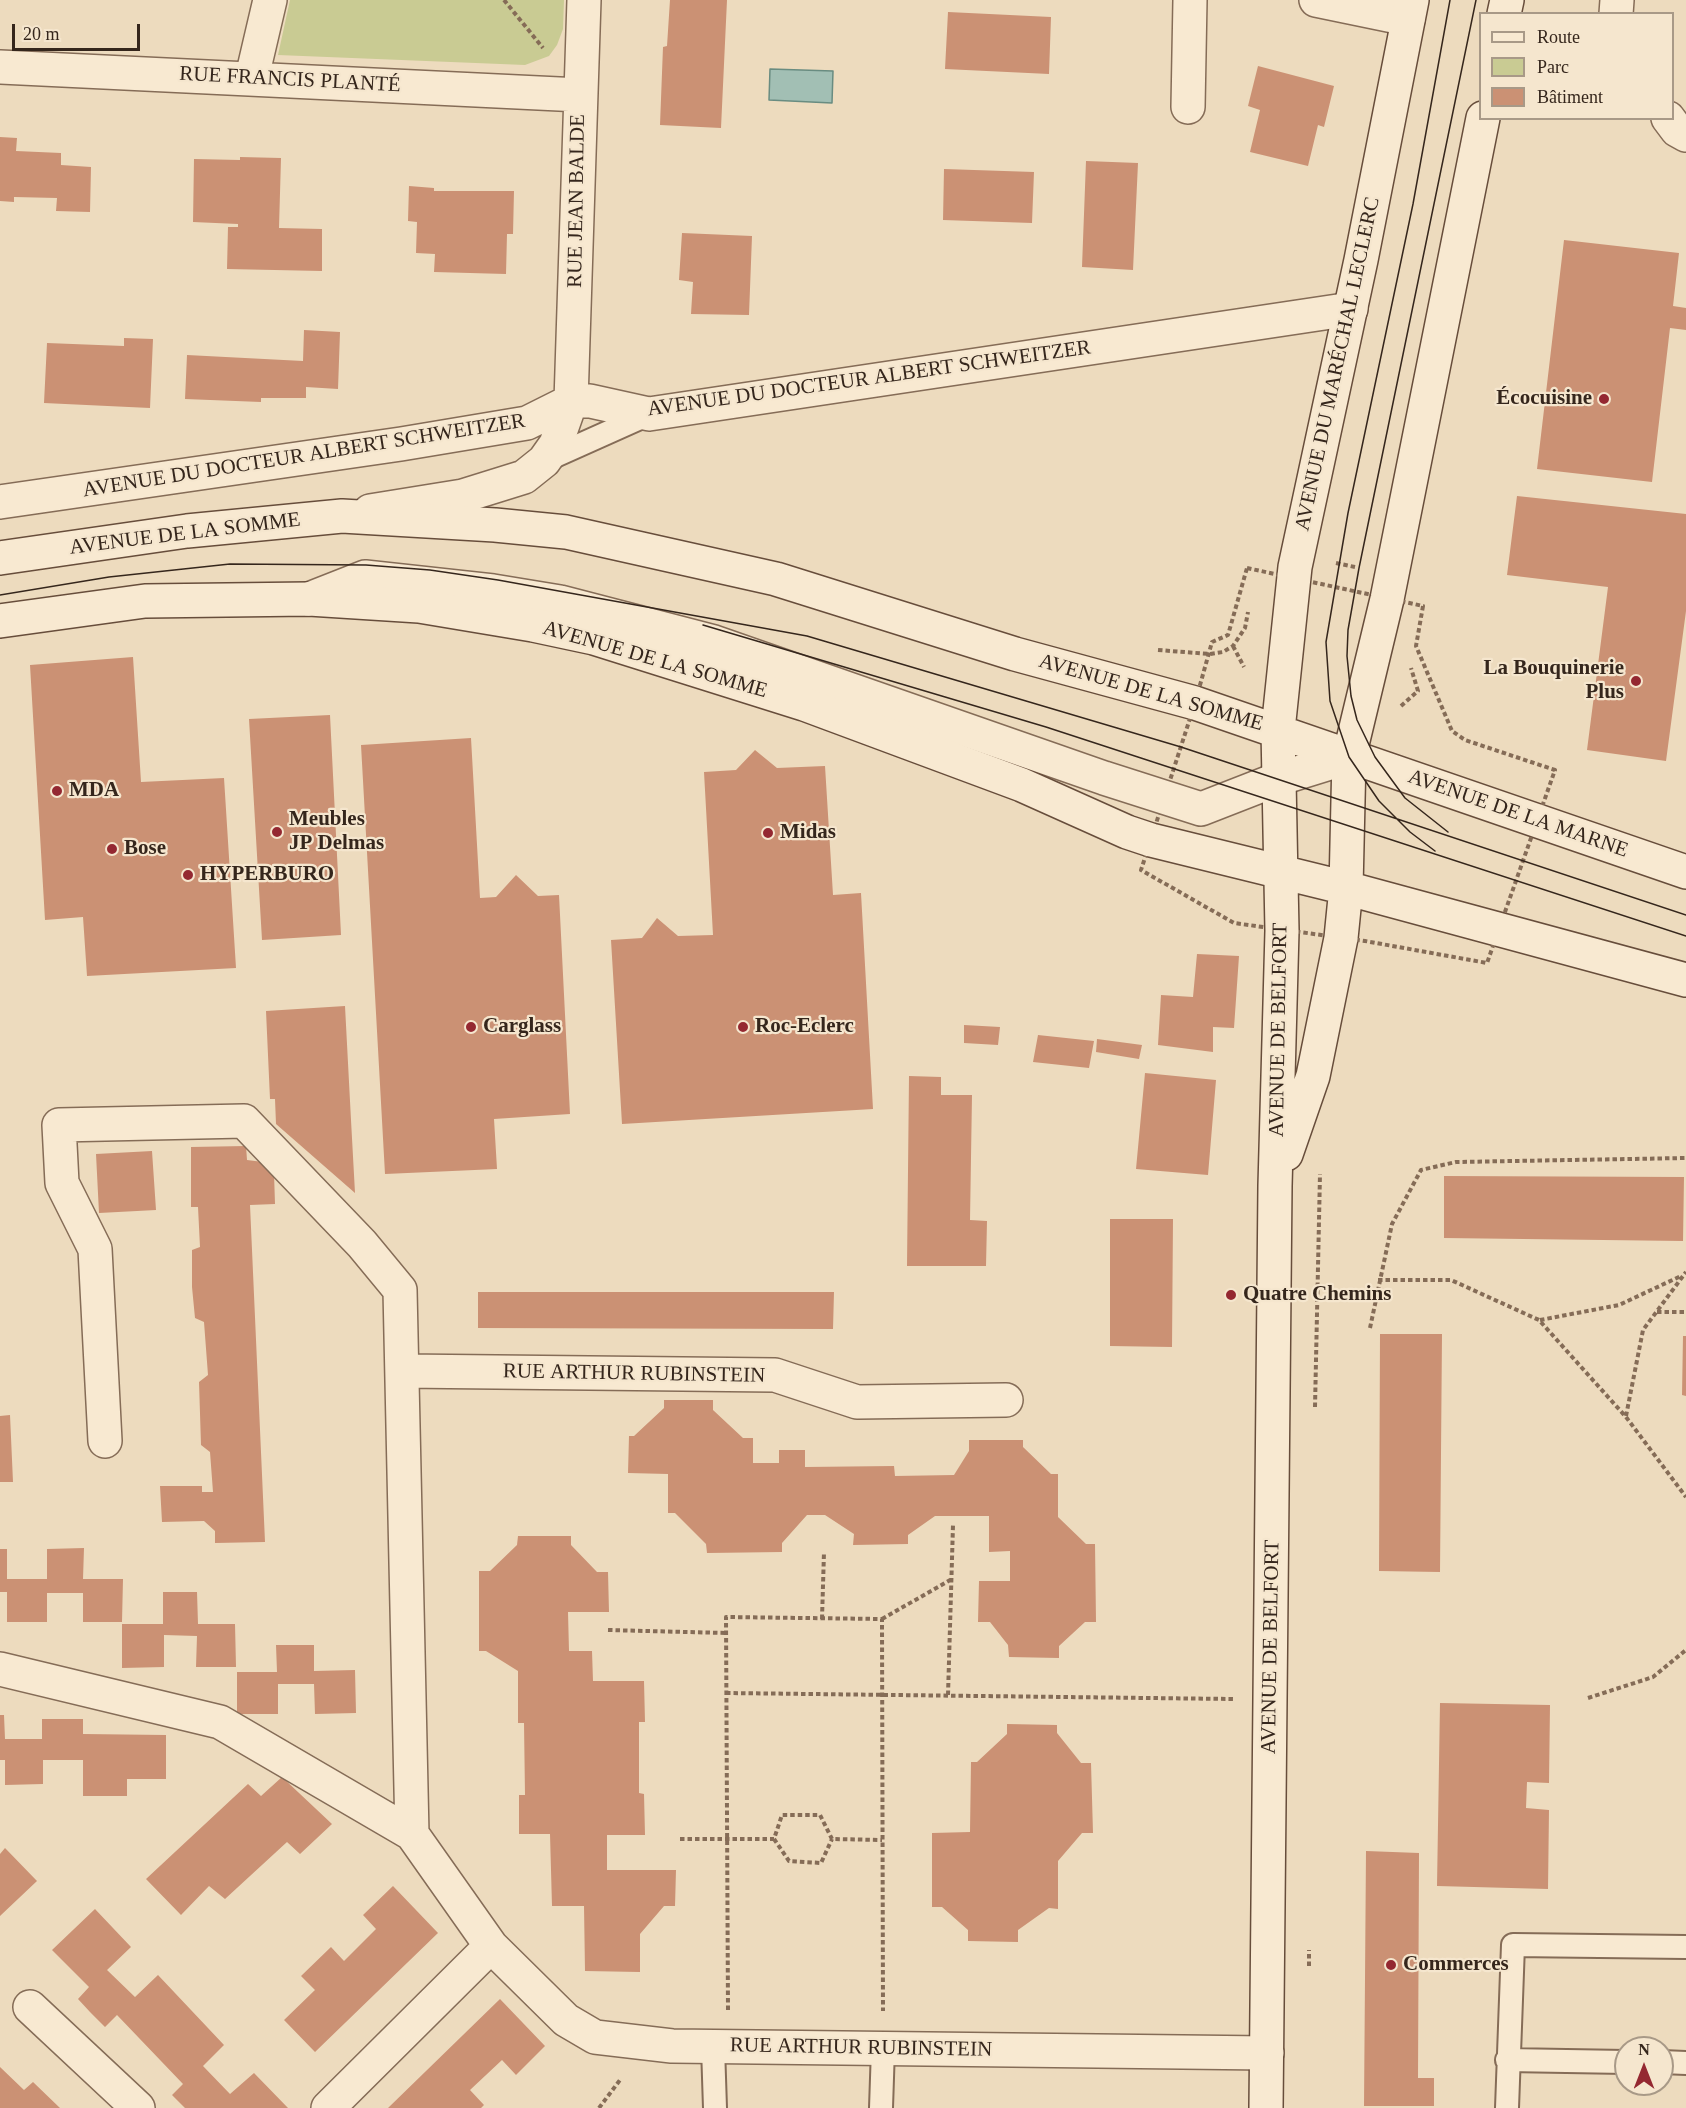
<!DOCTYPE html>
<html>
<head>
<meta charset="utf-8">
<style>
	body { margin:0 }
	#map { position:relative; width:1686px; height:2108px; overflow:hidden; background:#eddbbe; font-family:Georgia,serif }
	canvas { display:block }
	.legend { position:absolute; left:1479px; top:12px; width:195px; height:108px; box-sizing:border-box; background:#f5e6ce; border:2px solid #a89987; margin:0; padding:8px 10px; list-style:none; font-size:18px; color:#35261c }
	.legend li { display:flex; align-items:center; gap:12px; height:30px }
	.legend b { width:30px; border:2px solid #a89987 }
	.north { position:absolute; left:1614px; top:2036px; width:60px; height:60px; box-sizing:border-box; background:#f5e6ce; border:2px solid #a89987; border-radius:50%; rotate:0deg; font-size:16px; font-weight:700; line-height:24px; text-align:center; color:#35261c }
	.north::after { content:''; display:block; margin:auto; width:21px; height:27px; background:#942831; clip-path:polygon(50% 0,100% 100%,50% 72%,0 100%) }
	.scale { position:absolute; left:12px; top:24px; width:128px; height:27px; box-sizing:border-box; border:3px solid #35261c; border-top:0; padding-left:8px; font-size:18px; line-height:21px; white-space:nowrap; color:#35261c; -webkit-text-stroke:4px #f5e6ce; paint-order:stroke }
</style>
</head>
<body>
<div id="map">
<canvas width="1686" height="2108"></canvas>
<ul class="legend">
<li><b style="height:8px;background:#f8e9d1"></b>Route</li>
<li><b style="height:16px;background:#c9cb93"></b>Parc</li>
<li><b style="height:16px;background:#cb9174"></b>Bâtiment</li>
</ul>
<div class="north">N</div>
<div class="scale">20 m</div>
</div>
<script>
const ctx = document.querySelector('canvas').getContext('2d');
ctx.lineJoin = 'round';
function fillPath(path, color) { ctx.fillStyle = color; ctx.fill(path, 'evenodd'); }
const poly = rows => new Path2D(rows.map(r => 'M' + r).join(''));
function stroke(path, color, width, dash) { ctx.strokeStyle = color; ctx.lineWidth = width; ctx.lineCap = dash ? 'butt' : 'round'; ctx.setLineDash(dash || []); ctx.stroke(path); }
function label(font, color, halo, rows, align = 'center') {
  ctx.font = font + ' Georgia,serif'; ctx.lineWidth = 4.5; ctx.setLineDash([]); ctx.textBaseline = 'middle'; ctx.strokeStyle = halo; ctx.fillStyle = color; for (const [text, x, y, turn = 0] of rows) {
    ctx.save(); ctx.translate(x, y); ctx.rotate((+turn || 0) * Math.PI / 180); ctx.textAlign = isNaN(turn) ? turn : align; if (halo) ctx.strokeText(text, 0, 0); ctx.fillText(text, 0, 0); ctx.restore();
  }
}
fillPath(poly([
	[290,0,564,0,563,29,557,45,549,56,525,65,278,55]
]), '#c9cb93');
const water = poly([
	[770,69,833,71,832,103,769,100,770,69]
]);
fillPath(water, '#a2bfb4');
stroke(water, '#698c81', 1.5);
fillPath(poly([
	[670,0,727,0,721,128,660,125,663,47,667,46],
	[948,12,1051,17,1049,74,945,69],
	[1258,66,1334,86,1324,127,1318,125,1308,166,1250,152,1260,110,1248,106],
	[0,137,17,138,16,151,61,153,61,165,91,167,90,212,56,211,57,198,14,197,14,202,0,201],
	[240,157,281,158,279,228,322,229,322,271,227,269,228,227,238,227,238,224,193,222,194,159,240,160],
	[1086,161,1138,163,1133,270,1082,267],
	[944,169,1034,172,1032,223,943,220],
	[409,186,434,188,434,191,514,191,513,234,507,234,506,274,434,272,435,254,416,253,417,222,408,221],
	[682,233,752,236,749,315,691,314,693,282,679,280],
	[1564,240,1679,253,1673,306,1686,308,1686,330,1670,328,1652,482,1537,469],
	[304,330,340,332,338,389,306,387,306,398,261,398,261,402,185,399,187,355,303,361],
	[124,338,153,339,150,408,44,403,47,343,124,346],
	[1517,496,1686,514,1686,611,1666,761,1587,750,1608,587,1507,575],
	[133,657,141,782,224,778,236,968,87,976,83,917,45,920,30,665],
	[330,715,341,935,262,940,249,719],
	[471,738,480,898,496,897,516,875,538,896,559,895,570,1114,494,1119,497,1169,385,1174,361,745],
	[755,750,777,768,825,766,833,895,861,893,873,1109,622,1124,611,940,642,938,657,918,678,936,713,935,704,772,736,770],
	[1197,954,1239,956,1234,1028,1213,1027,1213,1052,1158,1045,1161,995,1193,997],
	[345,1006,351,1120,355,1193,276,1124,275,1099,270,1099,266,1011],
	[964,1025,1000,1027,998,1045,964,1043],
	[1038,1035,1094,1041,1089,1068,1033,1062],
	[1097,1039,1142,1045,1139,1059,1096,1052],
	[1145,1073,1216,1080,1208,1175,1136,1169],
	[909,1076,941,1077,941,1095,972,1095,970,1220,987,1221,986,1266,907,1266],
	[246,1146,247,1160,263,1162,274,1173,275,1204,250,1205,265,1542,215,1543,215,1531,204,1521,162,1522,160,1486,202,1486,202,1492,213,1492,210,1452,201,1445,199,1382,208,1375,204,1322,195,1318,192,1287,192,1250,200,1247,198,1207,191,1207,191,1147],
	[152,1151,156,1210,99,1213,96,1154],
	[1444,1176,1684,1177,1683,1241,1444,1238],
	[1110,1219,1173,1219,1172,1347,1110,1346],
	[478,1292,834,1292,833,1329,478,1328],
	[1380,1334,1442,1334,1440,1572,1379,1571],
	[1683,1336,1686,1336,1686,1396,1682,1395],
	[664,1400,713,1400,713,1410,743,1438,753,1438,753,1463,779,1463,779,1450,805,1450,805,1467,894,1466,895,1476,954,1475,969,1451,969,1440,1023,1440,1023,1447,1051,1474,1058,1474,1058,1517,1086,1544,1095,1544,1096,1622,1085,1622,1059,1646,1059,1658,1009,1657,1008,1645,990,1622,978,1622,979,1581,1010,1581,1010,1551,989,1552,989,1516,935,1516,908,1535,908,1544,853,1545,854,1534,825,1515,807,1515,782,1543,782,1552,707,1553,706,1544,675,1513,668,1513,668,1474,628,1473,629,1436,634,1436,664,1408],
	[10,1415,13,1482,0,1482,0,1416],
	[518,1536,571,1536,571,1545,597,1572,608,1572,609,1612,568,1612,569,1651,592,1651,593,1681,644,1681,645,1722,639,1722,639,1793,644,1794,645,1835,607,1835,607,1870,676,1870,675,1906,664,1906,640,1934,640,1972,585,1971,584,1906,552,1906,550,1834,519,1834,519,1795,525,1795,524,1723,518,1723,518,1671,486,1651,479,1651,479,1571,490,1571,517,1545],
	[84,1548,83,1579,123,1579,122,1622,83,1622,83,1593,47,1593,47,1622,7,1622,7,1592,0,1592,0,1549,7,1549,7,1579,47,1579,47,1549],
	[163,1592,197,1592,198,1624,235,1624,236,1667,196,1667,197,1636,164,1635,164,1667,122,1668,122,1624,163,1624],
	[276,1645,314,1645,314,1671,355,1670,356,1713,315,1714,314,1684,278,1684,278,1714,237,1714,237,1672,277,1672],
	[1440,1703,1550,1705,1549,1783,1527,1782,1526,1808,1549,1810,1548,1889,1437,1886],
	[0,1715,4,1715,5,1739,42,1739,42,1719,83,1719,83,1734,166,1735,166,1779,127,1779,127,1796,83,1796,83,1760,43,1760,43,1784,5,1785,5,1760,0,1760],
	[1007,1724,1057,1725,1057,1733,1081,1763,1091,1763,1093,1833,1082,1833,1058,1861,1058,1909,1049,1908,1018,1930,1018,1942,968,1941,968,1930,942,1907,932,1907,932,1833,970,1832,971,1762,977,1762,1007,1734],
	[282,1777,332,1824,300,1854,287,1842,225,1899,209,1886,181,1915,146,1879,248,1784,261,1796],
	[5,1848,37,1881,0,1916,0,1854],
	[1366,1851,1419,1853,1418,2078,1434,2078,1434,2106,1364,2106],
	[393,1886,438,1933,315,2052,284,2020,315,1990,301,1976,331,1947,344,1961,376,1929,363,1915],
	[95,1909,131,1947,107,1970,135,1997,158,1975,224,2045,203,2066,230,2094,254,2073,288,2108,185,2108,172,2095,183,2084,117,2015,105,2027,90,2012,78,1999,89,1987,52,1950],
	[500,1999,545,2046,516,2075,502,2060,470,2090,484,2105,481,2108,388,2108],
	[0,2067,24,2090,33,2082,60,2108,0,2108]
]), '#cb9174');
const service = poly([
	[544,461,649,414],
	[713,2047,715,2108],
	[1507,2060,1626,2062],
	[1662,2062,1686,2063],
	[881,2108,883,2048],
	[1507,2108,1513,1945,1686,1947]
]);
const minor = poly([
	[1316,0,1408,19],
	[1616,14,1617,0],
	[0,67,580,95],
	[252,77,270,0],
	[1188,107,1190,0],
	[1668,118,1677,130,1686,135],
	[0,502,401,444,527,423,571,401,590,401,649,414,1351,309],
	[370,511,463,496,524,477,544,461,556,444,571,401,584,0],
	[309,599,365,577,493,591,560,602,714,642,1104,778,1201,809,1278,779,1349,757],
	[403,1371,775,1375,857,1402,1006,1400],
	[105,1441,95,1249,62,1183,59,1125,244,1121,362,1244,400,1290,412,1834],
	[0,1669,220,1722,412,1834,491,1946,566,2020,595,2037,672,2046,1267,2053],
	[30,2007,138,2108],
	[328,2108,491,1946]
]);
const secondary = poly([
	[1504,14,1507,0],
	[0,558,187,531,342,516,495,525,566,532,776,579,1015,654,1195,703,1686,872],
	[0,621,145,601,309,599,419,606,533,625,594,638,804,704,1022,785,1127,832,1151,840,1346,888,1686,980],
	[1286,1154,1313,1076,1341,938,1346,888,1349,757,1387,599,1483,118],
	[1266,2108,1275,1186,1282,931,1278,730,1295,567,1361,260,1412,0]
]);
stroke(service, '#856c57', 26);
stroke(minor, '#856c57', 36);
stroke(secondary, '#674d3b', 36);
stroke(poly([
	[504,0,543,48],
	[1336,563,1355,567],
	[1247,568,1423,606,1416,646,1452,731,1465,740,1555,770,1487,963,1365,941,1234,923,1141,870,1195,703,1212,642,1228,635,1247,568],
	[1233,646,1244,667],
	[1158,650,1210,654,1223,652,1233,646,1245,628,1248,612],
	[1401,706,1418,691,1411,668],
	[1378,1280,1451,1280,1539,1320,1626,1417,1686,1497],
	[1657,1312,1686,1312],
	[1540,1320,1619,1305,1681,1276],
	[1370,1328,1392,1224,1421,1170,1456,1162,1686,1158],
	[1315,1407,1320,1174],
	[1626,1416,1643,1330,1686,1272],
	[822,1619,824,1552],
	[882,1619,952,1579],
	[608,1630,726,1633],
	[726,1693,1233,1699],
	[948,1695,953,1525],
	[1588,1698,1653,1677,1686,1650],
	[680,1839,774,1839,782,1815,820,1815,832,1839,882,1840],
	[774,1839,789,1861,821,1863,832,1839],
	[1309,1966,1309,1950],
	[728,2010,726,1617,882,1619,883,2011],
	[599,2108,620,2080]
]), '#856c57', 4, [4.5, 3]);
stroke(service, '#f8e9d1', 22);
stroke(minor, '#f8e9d1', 33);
stroke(secondary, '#f8e9d1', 33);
stroke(poly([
	[0,595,109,577,230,564,366,565,430,570,498,580,807,636,1181,747,1686,915],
	[703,625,1046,727,1686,936],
	[1448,832,1405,798,1375,757,1357,720,1351,696,1347,656,1348,630,1359,568,1476,0],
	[1435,851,1410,832,1379,801,1349,757,1330,701,1326,642,1348,513,1413,204,1450,0]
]), '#35261c', 1.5);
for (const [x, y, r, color] of [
	[1604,399,6,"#942831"],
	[1636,681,6,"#942831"],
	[57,791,6,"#942831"],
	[277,832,6,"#942831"],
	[768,833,6,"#942831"],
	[112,849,6,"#942831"],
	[188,875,6,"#942831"],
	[471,1027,6,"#942831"],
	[743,1027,6,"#942831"],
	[1231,1295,6,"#942831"],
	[1391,1965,6,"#942831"]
]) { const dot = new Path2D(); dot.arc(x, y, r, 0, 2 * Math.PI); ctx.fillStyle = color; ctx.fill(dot); stroke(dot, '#f5e6ce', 2); }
label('21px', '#35261c', '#f5e6ce', [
	["RUE FRANCIS PLANTÉ",290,80,3],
	["RUE JEAN BALDE",577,201,-89],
	["AVENUE DU MARÉCHAL LECLERC",1338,364,-78],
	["AVENUE DU DOCTEUR ALBERT SCHWEITZER",869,379,-8],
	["AVENUE DU DOCTEUR ALBERT SCHWEITZER",304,456,-9],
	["AVENUE DE LA SOMME",185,534,-7],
	["AVENUE DE LA SOMME",655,660,16],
	["AVENUE DE LA SOMME",1151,693,16],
	["AVENUE DE LA MARNE",1518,814,19],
	["AVENUE DE BELFORT",1279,1030,-89],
	["RUE ARTHUR RUBINSTEIN",634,1374,1],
	["AVENUE DE BELFORT",1271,1647,-89],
	["RUE ARTHUR RUBINSTEIN",861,2048,1]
]);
label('bold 21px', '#35261c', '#f5e6ce', [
	["Écocuisine",1592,399,"right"],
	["La Bouquinerie",1624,669,"right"],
	["Plus",1624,693,"right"],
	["MDA",69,791],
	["Meubles",289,820],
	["JP Delmas",289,844],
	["Midas",780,833],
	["Bose",124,849],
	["HYPERBURO",200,875],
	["Carglass",483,1027],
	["Roc-Eclerc",755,1027],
	["Quatre Chemins",1243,1295],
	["Commerces",1403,1965]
], 'left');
</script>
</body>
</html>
